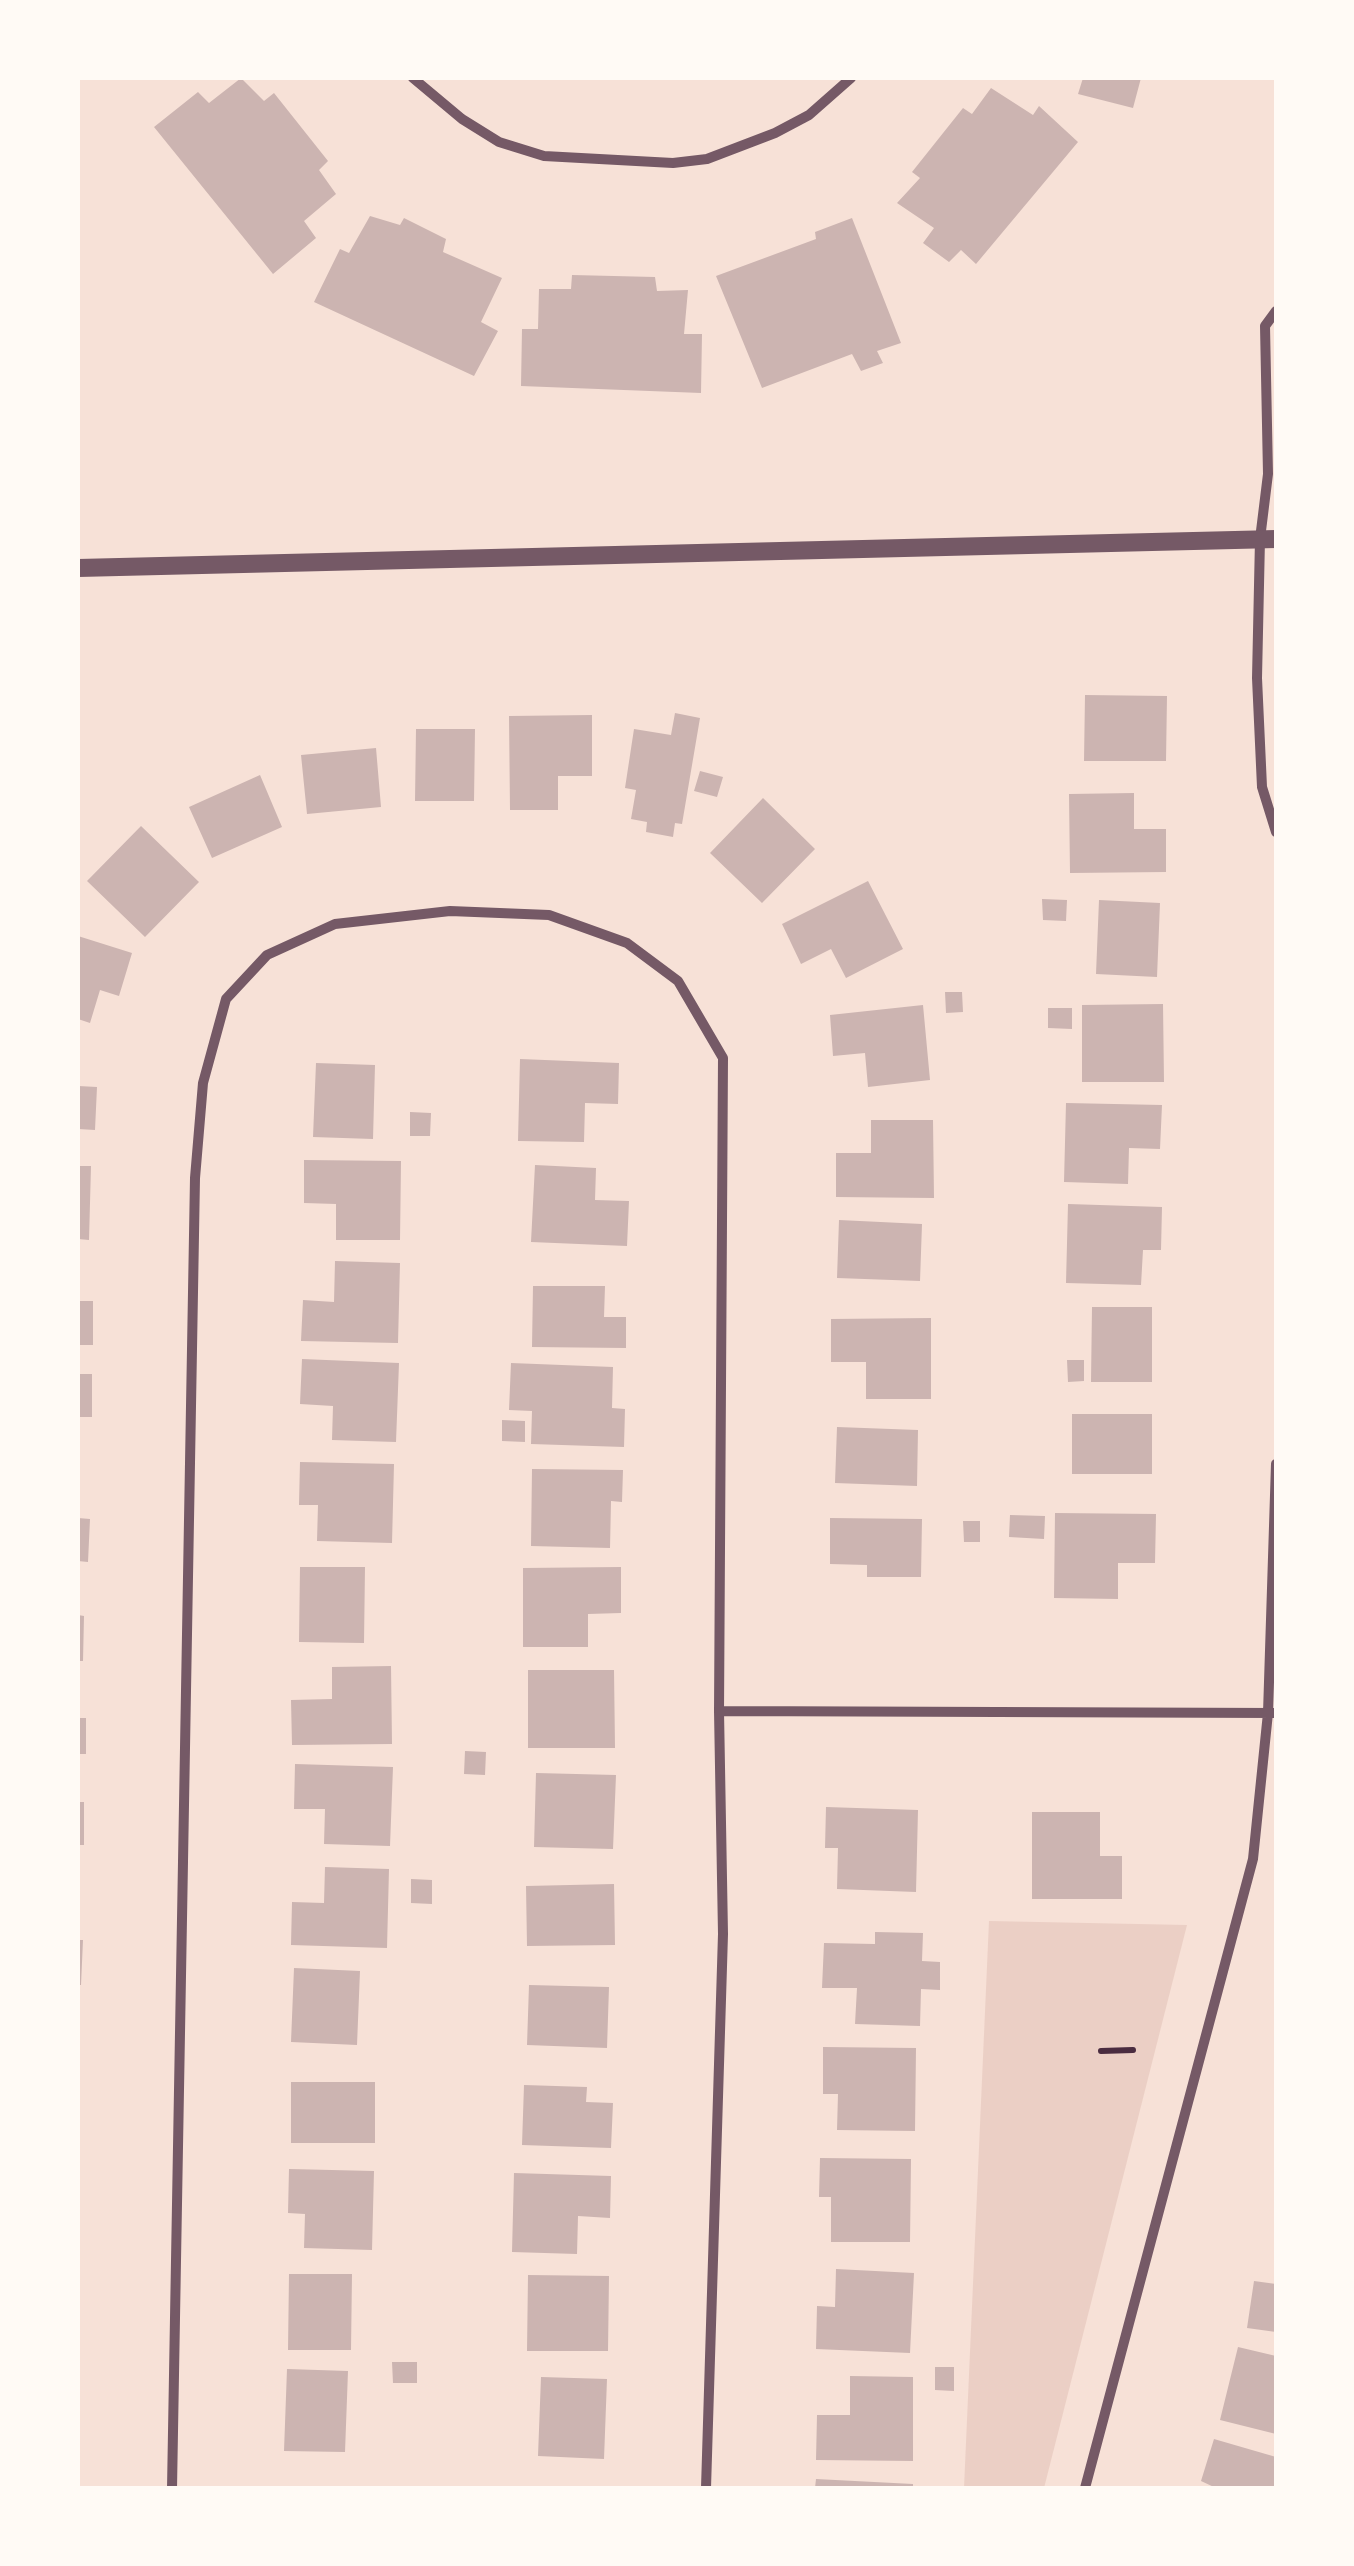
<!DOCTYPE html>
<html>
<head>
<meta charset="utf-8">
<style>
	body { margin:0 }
	#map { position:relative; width:1354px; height:2566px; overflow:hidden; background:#f7e1d7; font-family:"Source Serif 4",serif }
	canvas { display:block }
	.frame { position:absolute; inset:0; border:80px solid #fffaf5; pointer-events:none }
</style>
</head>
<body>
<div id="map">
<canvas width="1354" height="2566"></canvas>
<div class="frame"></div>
</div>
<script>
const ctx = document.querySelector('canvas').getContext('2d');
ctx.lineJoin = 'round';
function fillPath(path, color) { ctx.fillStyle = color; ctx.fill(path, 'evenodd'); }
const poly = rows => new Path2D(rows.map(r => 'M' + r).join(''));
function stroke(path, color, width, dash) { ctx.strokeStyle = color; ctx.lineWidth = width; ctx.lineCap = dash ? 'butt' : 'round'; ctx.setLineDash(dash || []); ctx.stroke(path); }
fillPath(poly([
	[989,1921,1187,1925,1044,2488,964,2488]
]), '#ebcfc5');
fillPath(poly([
	[241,78,264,101,274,93,328,161,319,170,336,194,304,221,316,238,273,274,154,127,198,92,209,103],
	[1083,78,1141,78,1133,108,1078,94],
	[991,88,1033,115,1039,106,1078,142,976,264,961,250,949,262,923,243,934,228,897,203,920,178,912,172,963,108,972,114],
	[370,216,400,225,404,218,446,239,443,252,502,278,481,322,498,331,474,376,314,302,340,249,349,253],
	[852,218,901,343,877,351,883,363,861,371,852,354,762,388,716,276,816,239,815,232],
	[572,275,655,277,657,291,688,290,684,334,702,334,701,393,521,386,522,329,538,329,539,289,571,289],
	[1085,695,1167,696,1166,761,1084,761],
	[675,713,700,718,682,824,675,823,673,837,646,832,647,822,631,819,636,790,625,788,634,729,671,735],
	[592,715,592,776,558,776,558,810,510,810,509,716],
	[416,729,475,729,474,801,415,801],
	[376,748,381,807,307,814,301,755],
	[700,771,723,777,717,797,694,791],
	[260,775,282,827,212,858,189,807],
	[1134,793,1134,829,1166,829,1166,872,1070,873,1069,794],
	[763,798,815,849,762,903,710,853],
	[141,826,199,882,145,937,87,881],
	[868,881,903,949,846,978,831,949,801,964,782,924],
	[1042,899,1067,900,1066,921,1043,920],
	[1099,900,1160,903,1157,977,1096,974],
	[78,936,132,953,119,996,100,990,90,1023,78,1019],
	[945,992,962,992,963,1012,946,1013],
	[1163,1004,1164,1082,1082,1082,1082,1005],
	[923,1005,930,1080,868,1087,865,1053,833,1056,830,1015],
	[1048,1008,1072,1008,1072,1029,1048,1028],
	[520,1059,619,1063,618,1104,585,1103,584,1142,518,1141],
	[316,1063,375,1065,373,1139,313,1137],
	[78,1086,97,1087,95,1130,78,1129],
	[1066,1103,1162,1105,1160,1149,1129,1148,1128,1184,1064,1182],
	[410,1112,431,1113,430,1136,410,1136],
	[871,1120,933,1120,934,1198,836,1197,836,1153,871,1153],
	[304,1160,401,1161,400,1240,336,1240,336,1204,304,1203],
	[535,1165,596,1168,595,1200,629,1201,627,1246,531,1242],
	[78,1166,91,1166,89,1240,78,1239],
	[1068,1204,1162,1207,1161,1250,1143,1250,1141,1285,1066,1283],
	[839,1220,922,1224,920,1281,837,1278],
	[335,1261,400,1263,398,1343,301,1341,303,1300,334,1302],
	[533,1286,605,1286,604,1317,626,1317,626,1348,532,1347],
	[78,1301,93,1301,93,1345,78,1345],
	[1092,1307,1152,1307,1152,1382,1091,1382],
	[931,1318,931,1399,866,1399,866,1362,831,1362,831,1319],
	[302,1359,399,1363,396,1442,332,1440,333,1406,300,1404],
	[1067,1360,1084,1360,1084,1381,1068,1382],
	[511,1363,613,1367,612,1408,625,1409,624,1447,531,1444,532,1411,509,1410],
	[78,1374,92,1374,92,1417,78,1417],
	[1072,1414,1152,1414,1152,1474,1072,1474],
	[502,1420,525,1421,525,1442,502,1441],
	[837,1427,918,1430,917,1486,835,1483],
	[300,1462,394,1464,392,1543,317,1541,318,1505,299,1505],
	[532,1469,623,1470,622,1502,611,1501,610,1548,531,1546],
	[1055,1513,1156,1514,1155,1563,1118,1563,1118,1599,1054,1598],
	[1010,1515,1045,1516,1044,1539,1009,1537],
	[78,1518,90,1519,88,1562,78,1561],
	[830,1518,922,1519,921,1577,867,1577,867,1565,830,1564],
	[963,1521,980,1521,980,1542,964,1542],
	[300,1567,365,1567,364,1643,299,1642],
	[621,1567,621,1613,588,1614,588,1647,523,1647,523,1568],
	[78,1615,84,1616,83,1661,78,1661],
	[391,1666,392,1744,292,1745,291,1700,332,1699,332,1667],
	[528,1670,614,1670,615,1748,528,1748],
	[78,1718,86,1718,86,1754,78,1754],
	[465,1751,486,1752,485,1775,464,1774],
	[295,1764,393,1767,390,1846,324,1844,325,1809,294,1809],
	[536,1773,616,1775,613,1849,534,1847],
	[78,1802,84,1802,84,1845,78,1845],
	[826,1807,918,1810,916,1892,837,1889,838,1848,825,1848],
	[1032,1812,1100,1812,1100,1856,1122,1856,1122,1899,1032,1899],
	[325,1867,389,1869,387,1948,291,1945,292,1902,324,1903],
	[411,1879,432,1880,432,1904,411,1903],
	[614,1884,615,1945,527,1946,526,1886],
	[875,1932,923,1933,922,1961,940,1962,940,1990,921,1989,920,2026,855,2024,857,1988,822,1988,824,1943,875,1944],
	[78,1940,83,1940,81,1985,78,1985],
	[294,1968,360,1971,357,2045,291,2042],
	[529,1985,609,1987,607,2048,527,2045],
	[823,2047,916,2048,915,2131,837,2130,838,2094,823,2094],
	[291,2082,375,2082,375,2143,291,2143],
	[524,2085,587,2087,586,2102,613,2103,611,2148,522,2145],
	[820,2158,911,2159,910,2242,831,2242,831,2197,819,2197],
	[289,2169,374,2171,372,2250,304,2248,305,2214,288,2213],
	[514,2173,611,2176,610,2218,578,2216,577,2254,512,2252],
	[836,2269,914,2273,910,2353,816,2349,817,2306,835,2307],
	[289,2274,352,2274,351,2350,288,2350],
	[528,2275,609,2276,608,2351,527,2351],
	[1254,2281,1276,2284,1276,2332,1247,2328],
	[1238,2347,1276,2356,1276,2434,1220,2420],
	[392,2362,417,2362,417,2383,393,2383],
	[935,2367,954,2367,954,2391,935,2390],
	[287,2369,348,2371,345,2452,284,2451],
	[850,2376,913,2377,913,2461,816,2460,817,2415,850,2415],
	[541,2377,607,2379,604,2459,538,2456],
	[1214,2439,1276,2457,1276,2488,1216,2488,1201,2481],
	[816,2479,913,2484,913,2488,815,2488]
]), '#ccb4b1');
stroke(poly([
	[1101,2051,1133,2050]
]), '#4a2c40', 6);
stroke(poly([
	[413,78,462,119,499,142,544,156,673,163,707,159,775,133,809,115,851,78],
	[1276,311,1265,326,1268,474,1260,539,1257,678,1262,787,1276,832],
	[719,1711,1276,1713],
	[172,2488,195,1178,203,1083,226,999,267,955,335,924,450,911,549,915,627,943,678,981,723,1058,719,1711,723,1934,706,2488],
	[1085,2488,1253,1859,1268,1713,1276,1464]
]), '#755966', 10);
stroke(poly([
	[78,568,1276,539]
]), '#755966', 18);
</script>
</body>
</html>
